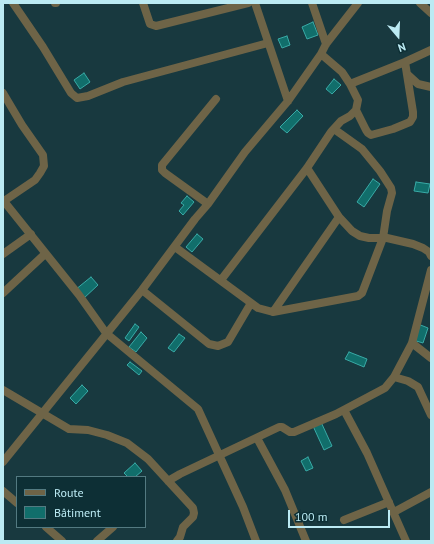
<!DOCTYPE html>
<html>
<head>
<meta charset="utf-8">
<style>
	body { margin:0 }
	#map { position:relative; width:434px; height:544px; overflow:hidden; background:#18393f; font-family:"PT Sans",sans-serif }
	canvas { display:block }
	.frame { position:absolute; inset:0; border:4px solid #bbeaf3; pointer-events:none }
	.legend { position:absolute; left:16px; top:476px; width:130px; height:52px; box-sizing:border-box; background:#0d2f35; border:1px solid #537a81; margin:0; padding:5px 7px; list-style:none; font-size:12px; color:#bbeaf3 }
	.legend li { display:flex; align-items:center; gap:8px; height:20px }
	.legend b { width:20px; border:1px solid #537a81 }
	.north { position:absolute; left:378px; top:16px; width:40px; height:40px; -webkit-text-stroke:3px #0d2f35; paint-order:stroke; rotate:161deg; font-size:11px; font-weight:700; line-height:16px; text-align:center; color:#bbeaf3 }
	.north::after { content:''; display:block; margin:auto; width:14px; height:18px; background:#bbeaf3; clip-path:polygon(50% 0,100% 100%,50% 72%,0 100%) }
	.scale { position:absolute; left:288px; top:510px; width:102px; height:18px; box-sizing:border-box; border:2px solid #bbeaf3; border-top:0; padding-left:5px; font-size:12px; line-height:14px; white-space:nowrap; color:#bbeaf3; -webkit-text-stroke:3px #0d2f35; paint-order:stroke }
</style>
</head>
<body>
<div id="map">
<canvas width="434" height="544"></canvas>
<div class="frame"></div>
<ul class="legend">
<li><b style="height:5px;background:#6e6447"></b>Route</li>
<li><b style="height:11px;background:#116e6b"></b>Bâtiment</li>
</ul>
<div class="north">N</div>
<div class="scale">100 m</div>
</div>
<script>
const ctx = document.querySelector('canvas').getContext('2d');
ctx.lineJoin = 'round';
function fillPath(path, color) { ctx.fillStyle = color; ctx.fill(path, 'evenodd'); }
const poly = rows => new Path2D(rows.map(r => 'M' + r).join(''));
function stroke(path, color, width, dash) { ctx.strokeStyle = color; ctx.lineWidth = width; ctx.lineCap = dash ? 'butt' : 'round'; ctx.setLineDash(dash || []); ctx.stroke(path); }
const building = poly([
	[313,22,318,35,307,39,302,27,313,22],
	[287,36,290,45,282,48,278,39,287,36],
	[84,73,90,82,80,89,74,80,84,73],
	[334,79,341,85,332,94,326,89,334,79],
	[297,110,303,116,287,133,280,127,297,110],
	[373,179,380,184,364,207,357,202,373,179],
	[416,182,430,184,428,193,414,191,416,182],
	[187,196,194,202,183,215,179,211,184,205,181,203,187,196],
	[197,234,203,239,192,252,186,247,197,234],
	[91,277,98,285,83,299,75,290,91,277],
	[135,324,139,327,129,341,125,338,135,324],
	[418,324,428,328,423,343,413,340,418,324],
	[141,332,147,338,136,352,129,347,141,332],
	[179,334,185,338,174,352,168,348,179,334],
	[349,352,367,359,364,367,345,359,349,352],
	[130,362,142,371,139,375,127,365,130,362],
	[82,385,88,391,76,404,70,398,82,385],
	[321,422,332,446,324,450,313,426,321,422],
	[308,457,313,468,306,471,301,461,308,457],
	[135,463,142,471,135,477,128,477,124,473,135,463]
]);
fillPath(building, '#116e6b');
stroke(building, '#39aaa6', 1);
stroke(poly([
	[13,3,43,47,71,93,77,98,88,96,123,82,268,43],
	[55,3,56,3],
	[143,3,150,24,156,26,248,3],
	[255,3,288,101],
	[312,3,326,44],
	[420,3,431,13],
	[321,54,342,72,350,84,358,100,356,110,366,130,368,133,371,135,393,129,410,122,413,117,413,112,405,62],
	[407,74,418,84,431,87],
	[350,84,405,62,431,50],
	[3,93,22,125,43,155,44,166,40,173,35,180,4,201],
	[307,168,339,217,352,231,360,236,369,238,387,238,413,244,423,248,429,252,431,256],
	[3,200,79,295,106,333,198,409,243,507,256,541],
	[208,204,165,173,162,170,162,165,216,99],
	[175,247,258,308,273,312,339,217],
	[3,254,31,234],
	[221,280,307,168,331,132,341,121,350,116,356,110],
	[142,290,209,344,218,346,228,342,251,303],
	[3,293,45,254],
	[273,312,358,296,362,293,383,238,387,211,392,193,391,188,380,171,362,149,334,129],
	[412,343,431,358],
	[394,377,408,381,418,387,431,415],
	[3,390,69,429,88,430,107,435,127,443,148,459,193,508,194,513,193,517,183,527,180,537,177,541],
	[344,410,367,453,406,541],
	[257,438,285,490,306,541],
	[3,462,142,290,195,219,208,204,245,152,288,101,321,54,326,44,358,3],
	[168,481,180,474,279,427,282,427,290,432,294,432,336,414,385,388,394,377,412,343,431,270],
	[3,491,17,503],
	[394,512,431,492],
	[344,520,389,502],
	[46,527,62,541],
	[97,541,113,527]
]), '#6e6447', 8);
</script>
</body>
</html>
